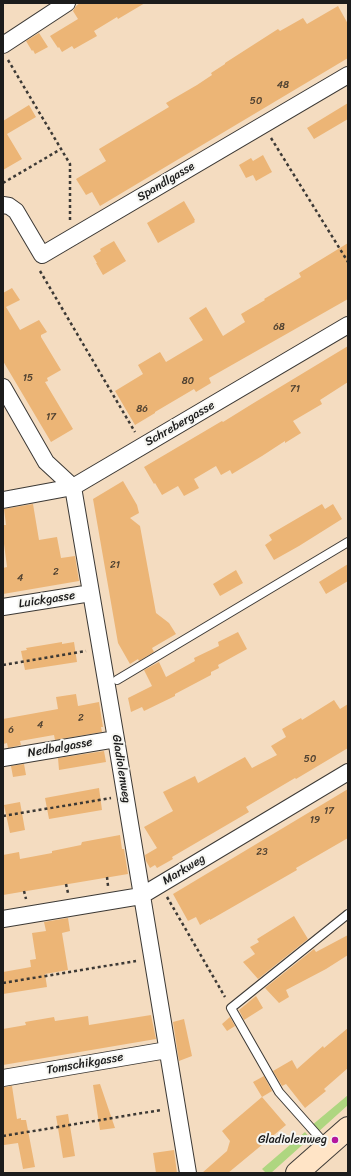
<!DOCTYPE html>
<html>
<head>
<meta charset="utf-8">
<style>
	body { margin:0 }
	#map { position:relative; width:351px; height:1176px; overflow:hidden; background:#f4dcc0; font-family:Sriracha,sans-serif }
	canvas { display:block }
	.frame { position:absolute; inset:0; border:4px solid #1c1c1c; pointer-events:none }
</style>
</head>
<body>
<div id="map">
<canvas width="351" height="1176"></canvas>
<div class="frame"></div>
</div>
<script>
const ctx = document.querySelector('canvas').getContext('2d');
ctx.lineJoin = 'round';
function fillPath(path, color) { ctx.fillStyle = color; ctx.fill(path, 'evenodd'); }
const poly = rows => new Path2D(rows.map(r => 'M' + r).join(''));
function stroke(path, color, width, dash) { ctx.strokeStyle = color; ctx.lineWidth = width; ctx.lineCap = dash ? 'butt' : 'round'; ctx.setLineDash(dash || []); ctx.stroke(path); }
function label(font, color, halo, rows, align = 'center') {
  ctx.font = font + ' Sriracha,sans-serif'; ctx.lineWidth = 4; ctx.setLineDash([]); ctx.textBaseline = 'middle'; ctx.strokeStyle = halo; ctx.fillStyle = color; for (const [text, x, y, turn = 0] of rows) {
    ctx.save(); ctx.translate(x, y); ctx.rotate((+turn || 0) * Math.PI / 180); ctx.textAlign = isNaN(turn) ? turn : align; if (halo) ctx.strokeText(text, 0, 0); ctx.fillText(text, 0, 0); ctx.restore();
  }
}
fillPath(poly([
	[348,1095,348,1105,317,1133,311,1126],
	[305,1132,310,1138,271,1173,266,1173,262,1169]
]), '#aed680');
fillPath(poly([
	[80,3,145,3,118,19,117,17,94,31,97,36,74,49,72,46,62,52,59,47,58,48,50,36,78,19,73,11,76,6],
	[338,6,348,24,348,58,100,206,92,192,86,195,76,179,106,161,99,149,169,107,166,103,197,85,212,75,211,73,225,64,225,63,278,29,280,31,303,18,307,24],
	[39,33,48,47,35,54,33,50,32,51,26,41],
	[348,103,348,119,314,139,307,128],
	[29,105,36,117,7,134,22,159,3,170,3,121],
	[263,155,272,172,256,181,253,175,246,178,239,165,251,158,253,161],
	[184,201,195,220,194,221,195,222,158,243,147,223],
	[114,241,126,261,103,275,96,263,97,263,93,256,101,251,100,249],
	[348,243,348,299,209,378,211,383,196,392,194,389,155,412,155,413,135,425,115,391,143,374,138,365,160,352,166,362,203,340,189,318,206,307,223,336,245,322,241,314,265,300,264,299,301,277,299,273],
	[12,288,20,300,6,307,20,330,39,320,47,332,41,335,41,337,61,370,47,378,48,381,45,382,73,429,51,442,3,361,3,293],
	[348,346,348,382,320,400,322,404,293,421,301,433,285,443,285,441,262,456,232,474,230,470,221,475,216,466,194,479,199,488,184,496,178,486,162,495,155,483,154,484,144,467,222,421,223,422,252,404],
	[123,481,137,505,139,513,130,518,140,526,156,613,169,623,176,634,152,648,154,652,139,661,138,659,130,664,118,643,93,499],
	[33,504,39,540,57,537,61,558,75,556,79,581,3,594,3,568,7,567,3,536,3,525,6,525,4,509],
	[322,504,325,509,333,504,342,519,299,546,274,560,265,545,272,540,269,535],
	[348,564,348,581,326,594,319,582],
	[236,570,243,583,220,596,213,584],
	[238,632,247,649,218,665,219,668,211,672,211,675,175,694,175,696,144,711,142,707,131,712,128,698,152,686,144,670,159,662,166,677,195,661,194,658,219,646,218,642],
	[62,642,62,644,74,642,77,662,25,670,21,651,27,650,26,648],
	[76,694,78,706,99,702,103,727,101,727,102,732,55,740,54,735,20,741,21,745,8,748,7,743,3,744,3,719,58,709,56,697],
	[334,700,340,709,348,704,348,748,296,779,295,778,246,807,249,812,172,857,173,859,157,868,155,865,150,868,146,861,145,855,157,848,144,827,173,811,163,792,195,776,198,783,245,757,252,768,277,755,271,746,286,737,282,729,301,718,302,720],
	[104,751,106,762,59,770,58,758],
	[24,764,26,775,13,777,11,766],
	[99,788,102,810,49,819,45,798],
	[348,789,348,838,296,868,297,870,210,920,210,919,200,925,196,917,188,921,173,894],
	[20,802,25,830,10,833,4,805],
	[120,835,122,849,124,849,128,874,3,895,3,855,19,852,20,859,52,853,52,851,81,845,82,842],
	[294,916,308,939,258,979,243,962,255,954,250,947,259,942,257,939],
	[68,918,70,931,62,933,68,970,45,974,47,987,3,994,3,972,31,967,30,960,36,959,32,933,46,931,44,922],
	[348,935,348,955,326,969,286,990,289,997,279,1003,265,988,314,949,316,952],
	[256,996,263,1008,244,1020,239,1010],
	[151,1015,156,1039,3,1065,3,1029,26,1025,25,1022,54,1017,55,1021,88,1016,89,1025],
	[230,1017,235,1026,227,1031,222,1024],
	[184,1019,192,1056,179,1061,173,1022],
	[348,1028,348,1068,324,1089,326,1091,305,1108,286,1084,282,1086,273,1071,292,1060,297,1069,323,1046,324,1048],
	[264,1076,272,1091,262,1097,253,1082],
	[100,1084,115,1128,100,1130,93,1085],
	[12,1086,17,1119,21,1118,21,1120,26,1120,35,1167,23,1169,18,1143,4,1145,3,1137,3,1087],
	[262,1097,286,1125,228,1173,202,1173,227,1151,230,1141,222,1131],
	[68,1114,75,1156,63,1158,56,1116],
	[174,1150,177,1173,156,1173,153,1153]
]), '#ecb576');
const lane = poly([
	[117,680,348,542],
	[327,1146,279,1092,231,1008,348,914]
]);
const street = poly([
	[3,45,67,3],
	[3,205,9,206,16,211,42,255,348,75],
	[3,387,46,462,73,487,116,739,188,1173],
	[3,500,73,487,348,325],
	[3,607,91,593],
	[3,758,116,739],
	[3,919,141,896,348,772],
	[3,1078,167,1050]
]);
const secondary = poly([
	[297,1173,348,1128]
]);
stroke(lane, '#3c3935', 10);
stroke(street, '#3c3935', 18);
stroke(secondary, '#3c3935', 24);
stroke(poly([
	[8,60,70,164,70,220],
	[271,138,348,262],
	[3,183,61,149],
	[40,271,135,432],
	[3,665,86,651],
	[3,816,111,798],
	[107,877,108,886],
	[66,884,68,893],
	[24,891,26,899],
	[167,897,225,997],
	[3,983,136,961],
	[3,1136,161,1110]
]), '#3c3935', 2.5, [3, 3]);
stroke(lane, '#fff', 8);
stroke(street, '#fff', 16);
stroke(secondary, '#ffe4c6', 22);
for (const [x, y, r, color] of [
	[335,1140,4,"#b5179e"]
]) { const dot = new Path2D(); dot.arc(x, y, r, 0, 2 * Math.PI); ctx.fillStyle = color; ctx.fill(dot); stroke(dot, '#f6f6f2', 1.5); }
label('10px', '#504232', null, [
	["48",283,85],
	["50",256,101],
	["68",279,327],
	["15",28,378],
	["80",188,381],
	["71",295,389],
	["86",142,409],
	["17",51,417],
	["21",115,565],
	["2",56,572],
	["4",20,578],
	["2",81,718],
	["4",40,725],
	["6",11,730],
	["50",310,759],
	["17",329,811],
	["19",315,820],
	["23",262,852]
]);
label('12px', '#1c1c1c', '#f6f6f2', [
	["Spandlgasse",166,182,-31],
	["Schrebergasse",180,424,-30],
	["Luickgasse",47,600,-9],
	["Nedbalgasse",60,748,-10],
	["Gladiolenweg",121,769,81],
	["Markweg",184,870,-31],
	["Tomschikgasse",85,1064,-10]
]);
label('12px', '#1c1c1c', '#f6f6f2', [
	["Gladiolenweg",327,1140]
], 'right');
</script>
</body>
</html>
